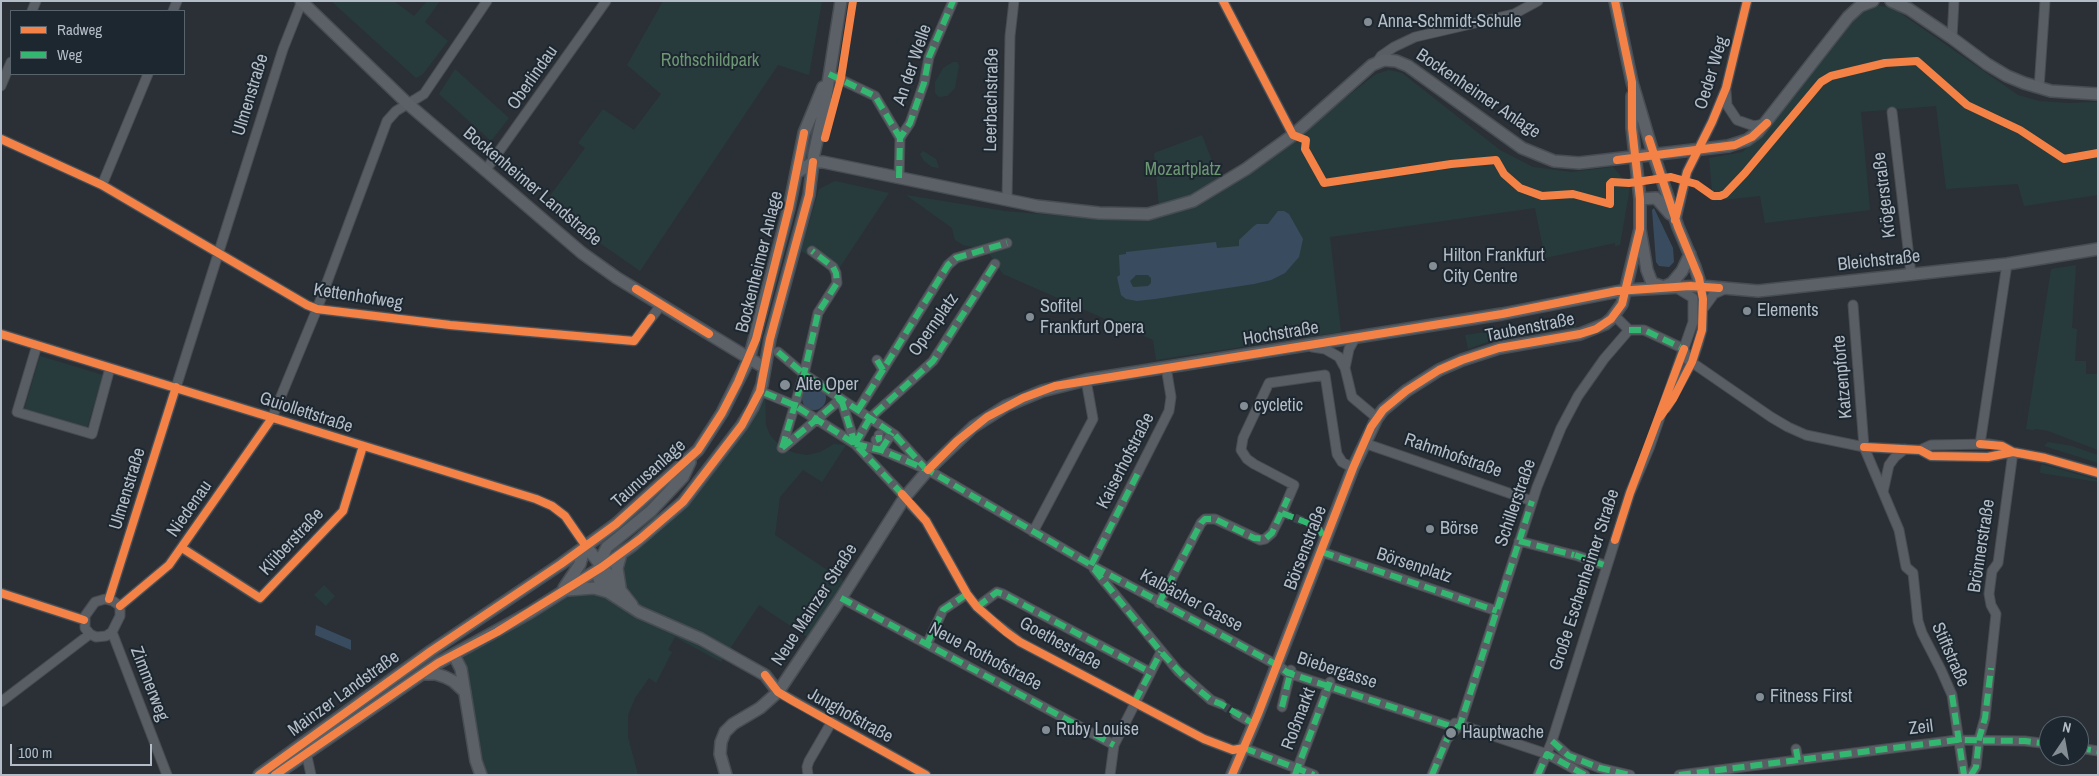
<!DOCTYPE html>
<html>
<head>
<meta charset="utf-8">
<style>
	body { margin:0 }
	#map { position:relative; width:2099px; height:776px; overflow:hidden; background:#2a3036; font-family:"Archivo Narrow",sans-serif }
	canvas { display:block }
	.frame { position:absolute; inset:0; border:2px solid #b4bdc7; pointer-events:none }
	.legend { position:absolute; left:10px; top:10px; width:175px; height:65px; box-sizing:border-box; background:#1d2730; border:1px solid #59636c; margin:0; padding:6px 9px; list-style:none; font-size:15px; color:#b4bdc7 }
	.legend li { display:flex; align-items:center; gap:10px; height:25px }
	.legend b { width:25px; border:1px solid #59636c }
	.north { position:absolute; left:2039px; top:716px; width:50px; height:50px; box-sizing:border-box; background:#1d2730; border:1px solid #59636c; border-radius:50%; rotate:12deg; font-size:14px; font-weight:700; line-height:20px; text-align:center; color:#b4bdc7 }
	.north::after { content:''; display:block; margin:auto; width:18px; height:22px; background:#848c94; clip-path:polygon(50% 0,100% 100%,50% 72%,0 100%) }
	.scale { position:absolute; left:10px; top:744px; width:142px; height:22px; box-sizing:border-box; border:2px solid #b4bdc7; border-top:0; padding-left:6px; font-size:15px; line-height:18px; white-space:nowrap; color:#b4bdc7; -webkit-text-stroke:4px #1d2730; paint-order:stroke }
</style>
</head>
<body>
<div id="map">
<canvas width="2099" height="776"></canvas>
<div class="frame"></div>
<ul class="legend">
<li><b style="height:6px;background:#f48246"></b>Radweg</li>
<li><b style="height:6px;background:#33b770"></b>Weg</li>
</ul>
<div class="north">N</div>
<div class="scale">100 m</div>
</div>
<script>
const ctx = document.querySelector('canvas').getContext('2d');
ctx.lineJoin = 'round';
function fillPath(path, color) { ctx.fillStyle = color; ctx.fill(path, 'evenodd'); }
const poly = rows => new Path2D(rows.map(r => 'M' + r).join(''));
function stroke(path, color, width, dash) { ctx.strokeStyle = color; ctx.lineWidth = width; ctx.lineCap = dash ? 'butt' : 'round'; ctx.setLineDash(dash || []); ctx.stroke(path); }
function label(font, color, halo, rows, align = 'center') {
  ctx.font = font + ' "Archivo Narrow",sans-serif'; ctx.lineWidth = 4; ctx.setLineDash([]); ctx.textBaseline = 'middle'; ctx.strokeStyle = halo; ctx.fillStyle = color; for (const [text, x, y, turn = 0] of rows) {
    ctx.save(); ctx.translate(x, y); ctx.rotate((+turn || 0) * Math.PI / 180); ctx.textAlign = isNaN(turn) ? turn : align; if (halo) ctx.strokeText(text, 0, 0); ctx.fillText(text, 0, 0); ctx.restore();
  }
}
fillPath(poly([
	[331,1,394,1,414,16,427,1,440,1,425,22,448,41,423,74,416,78],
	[663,1,822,1,809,75,778,65,640,271,544,204,585,148,578,143,603,109,634,130,661,94,627,65],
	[1875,5,1893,8,2018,95,2039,101,2067,103,2098,102,2098,195,2024,206,2018,184,1946,189,1936,106,1861,112,1870,210,1765,223,1760,196,1713,201,1709,158,1743,152,1860,11],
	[953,62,957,62,959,66,955,88,947,96,939,97,935,93,935,82,943,68],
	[455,69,509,118,491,141,439,94],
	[1389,70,1402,73,1500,150,1533,167,1571,172,1613,167,1630,187,1620,245,1615,246,1615,243,1545,258,1535,208,1330,237,1341,332,1156,360,1153,340,1003,274,990,255,980,249,963,245,955,240,952,228,906,195,1005,211,1098,219,1150,218,1193,205,1294,138,1376,74],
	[1202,135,1219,179,1191,196,1159,207,1154,153],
	[923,151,936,159,939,168,932,167,924,161,920,154],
	[835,181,889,193,836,273,801,251,819,189],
	[2076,265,2072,328,2077,329,2075,361,2086,361,2086,374,2098,374,2098,450,2048,431,2036,429,2033,430,2026,429,2051,269],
	[1576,319,1576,327,1529,332,1496,339,1468,349,1465,335],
	[40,356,103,375,87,428,24,410],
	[765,393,766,425,770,435,782,448,795,453,807,455,820,452,834,444,846,445,822,482,803,470,780,497,775,535,845,582,810,639,759,605,721,662,675,637,668,650,672,652,656,683,649,678,635,698,628,715,628,737,638,775,487,775,483,760,464,657,562,592,612,586,633,545,683,502],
	[2048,442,2072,446,2098,455,2098,463,2044,446],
	[2041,464,2098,480,2098,482,2040,473],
	[324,585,335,596,326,606,314,595]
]), '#283b3c');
fillPath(poly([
	[1654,208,1673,248,1674,262,1669,267,1659,266,1656,262,1652,210],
	[1278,211,1284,211,1289,214,1303,239,1299,257,1285,273,1271,280,1254,284,1155,299,1137,301,1126,299,1121,295,1117,277,1120,275,1119,255,1126,254,1126,252,1216,242,1217,248,1239,246,1239,240,1254,226,1257,224,1268,224],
	[1136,275,1148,275,1151,278,1151,283,1148,286,1133,287,1130,281],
	'802 398a12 12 0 1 1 24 0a12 12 0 1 1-24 0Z',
	[316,625,351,640,351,650,315,635]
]), '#394c5f');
stroke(poly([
	[1282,513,1318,527,1326,541],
	[1221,704,1236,714]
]), '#3f454c', 9, [9, 4.5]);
const minor = poly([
	[1223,1,1293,135],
	[32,11,36,1],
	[173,11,177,1],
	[1952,38,1954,1],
	[1377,62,1381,56,1394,47,1415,37,1514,14,1538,1],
	[829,74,875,96,900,138],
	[1,86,11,62],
	[2039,88,2045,1],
	[1726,91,1727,105,1737,120,1754,126,1767,123],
	[1892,112,1911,274],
	[1,139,102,185,307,305,317,309,450,325,634,341,661,305],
	[485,171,606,1],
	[899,178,900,138,910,123,924,83,929,57,953,1],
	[102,185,148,74],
	[1007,200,1010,36,1014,1],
	[1676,220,1687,172,1712,122,1726,88,1747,1],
	[1853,305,1864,447,1899,530,1906,567,1913,573,1918,621,1922,633,1941,670,1952,695,1964,775],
	[1703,309,1714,294,1725,289],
	[1614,315,1629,330],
	[1629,330,1644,330,1680,347],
	[1,334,536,499,552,506,565,516,585,545],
	[37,345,17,412,92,434,110,368],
	[1312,347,1325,349,1339,357,1345,368,1352,397,1377,418],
	[1684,349,1687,359,1771,417,1788,427,1806,435,1864,447,1920,450,1931,456,1988,457,2013,452],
	[778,352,804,374,895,435,924,467],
	[877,360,883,370],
	[1345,368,1349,349,1355,338],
	[765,393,794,405,855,444,902,494],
	[841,399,855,444],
	[1666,408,1692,362,1698,344,1702,330,1703,299,1701,286],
	[858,410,948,265,956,258,1007,243],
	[876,440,879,439,879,435],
	[1364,443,1532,501],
	[855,444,881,450,928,470,1091,565,1277,665,1288,673,1457,728],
	[855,444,870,418,933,361,995,264],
	[1980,444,2007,264],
	[782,448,804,374,818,313,837,283,836,273,833,267,812,251],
	[783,448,841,399],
	[881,450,892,433],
	[1920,450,1931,445,1989,444,2002,446,2013,452,2045,458,2098,473],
	[1883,492,1889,465,1895,457,1905,449],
	[911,505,926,521,967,594,977,607,994,622,1020,642,1204,739,1233,750,1244,748,1314,775],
	[1033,532,1093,419,1086,380],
	[1519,541,1574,555],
	[182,548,260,598,343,511,363,446],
	[1322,552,1497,611],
	[1575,555,1607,566],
	[1091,565,1169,411,1171,397,1166,367],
	[1094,569,1178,671,1211,700,1221,704],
	[1,593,84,620],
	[841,598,1114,745],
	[105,599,113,601,120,606,120,616,112,632,106,636,96,637,90,634,85,628,85,616,95,602,105,599],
	[109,599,283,49,302,1],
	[1159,603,1201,523,1205,519,1215,519,1260,540,1265,539,1272,533,1282,513,1294,485,1254,464,1247,459,1241,450,1243,438,1269,383,1325,375,1337,454,1342,462,1353,468],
	[120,606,169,565,272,418,317,309,387,121,396,111,424,94,487,1],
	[977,607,997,592,1003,594,1150,672],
	[112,632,167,775],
	[927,644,943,610,967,594],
	[778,692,926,775],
	[1,702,90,634],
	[1282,707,1291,670],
	[1236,714,1254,724],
	[1455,723,1547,754,1585,775],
	[1552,741,1569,756,1600,768,1630,775],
	[2079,748,2098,751],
	[1796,749,1798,760],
	[306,752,311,775],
	[808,775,807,767,809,761,831,723],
	[1110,775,1114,745,1161,652],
	[1295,775,1330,682],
	[1432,775,1447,739,1460,725,1537,487,1561,428,1578,396,1604,359,1629,330],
	[1538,775,1552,741,1630,493,1650,446,1693,322,1693,298,1675,287],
	[1679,775,1957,740,2025,741,2049,744],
	[1971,775,1976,767,1979,739,1985,718,1996,614,1991,605,1989,594,1992,571,1998,563,2013,452]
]);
const major = poly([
	[301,1,408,104,582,253,617,278,765,368],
	[1615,1,1632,82,1654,156,1678,227,1695,267,1701,286],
	[1891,1,1909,9,1952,38,1987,64,2007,76,2024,83,2051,91,2098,94],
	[1632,96,1632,128,1640,199,1640,229,1647,270,1652,283,1664,287,1672,283,1682,271,1690,254],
	[798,172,813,162,823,162,1037,206,1099,213,1148,214,1193,201,1246,169,1293,135,1372,65,1384,60,1396,61,1408,66,1522,148,1554,161,1579,163,1728,146,1747,140,1758,132,1848,17,1860,6,1873,1],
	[1640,199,1656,198,1670,214],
	[690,462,683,477,651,511,607,547,599,563,599,579,608,592,639,612,701,639,765,675,778,692],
	[585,545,632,605],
	[620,587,617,568,621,554],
	[564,588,580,564,585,545],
	[568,590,594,588,608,592],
	[454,655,461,669,476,761,481,775],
	[422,674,436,674,445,677,453,681,465,692],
	[259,775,431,651,561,564,616,524,698,450,722,413,749,359,789,208,804,133,823,87],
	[275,775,438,663,529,613,602,567,633,545,683,502,742,425,753,407,762,385,770,339,809,195,814,154,824,109,841,1],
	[726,775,720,754,721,742,725,732,733,724,760,708,778,692,841,598,905,497,928,470,973,427,1006,406,1042,391,1086,380,1502,314,1625,290,1701,286,1758,291,2007,264,2098,249],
	[1232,775,1258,714,1353,468,1377,418,1383,410,1406,391,1439,370,1462,360,1499,348,1580,334,1605,324,1611,319,1622,304,1640,229]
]);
stroke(minor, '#484c51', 11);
stroke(major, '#474d53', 14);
stroke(minor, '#595e64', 9);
stroke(major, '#5b6166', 11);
stroke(poly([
	[829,74,875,96,900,138],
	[899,178,900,138,910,123,924,83,929,57,953,1],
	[1629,330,1644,330,1680,347],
	[778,352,804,374,895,435,924,467],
	[877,360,883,370],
	[765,393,794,405,855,444,904,496],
	[841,399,855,444],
	[858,410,948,265,956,258,1007,243],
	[876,440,879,439,879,435],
	[855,444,881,450,928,470,1091,565,1277,665,1288,673,1457,728],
	[855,444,870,418,933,361,995,264],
	[782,448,804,374,818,313,837,283,836,273,833,267,812,251],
	[782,448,841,399],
	[881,450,892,433],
	[1282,513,1318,527,1326,541],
	[1519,541,1574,555],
	[1322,552,1497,611],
	[1575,555,1607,566],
	[1091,565,1138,473],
	[1094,569,1161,652,1189,682,1211,700,1221,704,1254,724],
	[841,598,1114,745],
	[1159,603,1201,523,1205,519,1215,519,1254,538,1265,539,1272,533,1288,498],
	[977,607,997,592,1003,594,1150,672],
	[927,644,943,610,967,594],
	[1952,695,1964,775],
	[1135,701,1161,652],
	[1282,707,1291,670],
	[1552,741,1569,756,1600,768,1630,775],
	[1244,748,1314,775],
	[2079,748,2098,751],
	[1796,749,1798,760],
	[1295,775,1330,682],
	[1432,775,1447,739,1460,725,1532,501],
	[1538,775,1547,754,1585,775],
	[1679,775,1957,740,2025,741,2049,744],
	[1971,775,1976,767,1979,739,1985,718,1991,668]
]), '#33b770', 6, [12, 6]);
stroke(poly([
	[1223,1,1293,135,1306,140,1305,149,1324,183,1451,164,1496,160,1504,174,1520,188,1542,196,1573,194,1610,204,1610,184,1612,182,1629,183,1671,177,1696,184,1713,196,1720,196,1725,194,1745,173,1821,82,1831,76,1885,63,1917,61,1967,105,2020,130,2064,159,2098,153],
	[825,138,841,78,853,1],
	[1,139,102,185,307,305,317,309,450,325,634,341,651,318],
	[1649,139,1678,227,1699,278,1703,299,1702,330,1692,362,1673,399,1660,417],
	[1617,160,1735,145,1752,137,1767,123],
	[1675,220,1687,172,1712,122,1726,88,1747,1],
	[636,289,709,334],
	[1,334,536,499,552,506,565,516,585,545],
	[1980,444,2002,446,2013,452,2045,458,2098,473],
	[1864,447,1920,450,1931,456,1988,457,2013,452],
	[928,470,957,441,987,417,1023,398,1055,386,1502,314,1617,291,1690,286,1719,288],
	[902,494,926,521,967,594,977,607,1006,632,1020,642,1204,739,1233,750,1244,748],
	[1615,540,1630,493,1684,349],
	[182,548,260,598,343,511,363,446],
	[1,593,84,620],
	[109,599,176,387],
	[120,606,169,565,272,418],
	[765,675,778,692,793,701,926,775],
	[259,775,431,651,561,564,616,524,698,450,722,413,738,382,756,339,789,208,804,133],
	[275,775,438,663,497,632,602,567,640,539,683,502,742,425,760,391,770,339,809,195,813,162],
	[1232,775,1258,714,1353,468,1371,427,1383,410,1406,391,1439,370,1462,360,1499,348,1580,334,1596,329,1611,319,1622,304,1640,229,1640,199,1632,128,1632,82,1615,1]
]), '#f48246', 8);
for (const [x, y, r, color] of [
	[1368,22,5,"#848c94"],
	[1433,266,5,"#848c94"],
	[1747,311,5,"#848c94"],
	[1030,317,5,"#848c94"],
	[785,385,6,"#848c94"],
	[1244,406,5,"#848c94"],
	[1430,529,5,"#848c94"],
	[1760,697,5,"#848c94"],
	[1046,730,5,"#848c94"],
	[1451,733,6,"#848c94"]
]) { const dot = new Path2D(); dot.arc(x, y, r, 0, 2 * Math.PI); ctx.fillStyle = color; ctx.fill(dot); stroke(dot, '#1d2730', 2); }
label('18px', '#b4bdc7', '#1d2730', [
	["Anna-Schmidt-Schule",1378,22],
	["Hilton Frankfurt",1443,256],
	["City Centre",1443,277],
	["Sofitel",1040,307],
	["Frankfurt Opera",1040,328],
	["Elements",1757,311],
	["Alte Oper",796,385],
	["cycletic",1254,406],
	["Börse",1440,529],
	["Fitness First",1770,697],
	["Ruby Louise",1056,730],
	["Hauptwache",1462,733]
], 'left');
label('18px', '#6d9673', '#1d2730', [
	["Rothschildpark",710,61],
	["Mozartplatz",1183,170]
]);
label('18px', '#b4bdc7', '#1d2730', [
	["An der Welle",913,65,-71],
	["Oeder Weg",1712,73,-73],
	["Oberlindau",533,78,-55],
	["Bockenheimer Anlage",1478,94,34],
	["Ulmenstraße",251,95,-73],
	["Leerbachstraße",992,100,-89],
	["Bockenheimer Landstraße",532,187,40],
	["Krögerstraße",1885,195,-97],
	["Bleichstraße",1879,261,-6],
	["Bockenheimer Anlage",760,262,-76],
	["Kettenhofweg",358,297,9],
	["Opernplatz",934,325,-55],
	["Taubenstraße",1530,328,-11],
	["Hochstraße",1281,334,-9],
	["Katzenpforte",1843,377,-95],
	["Guiollettstraße",306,413,18],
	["Rahmhofstraße",1453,456,19],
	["Kaiserhofstraße",1126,461,-63],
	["Taunusanlage",649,474,-42],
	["Ulmenstraße",128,489,-73],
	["Schillerstraße",1516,503,-71],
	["Niedenau",190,509,-55],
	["Klüberstraße",292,542,-47],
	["Brönnerstraße",1982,546,-81],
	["Börsenstraße",1306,548,-69],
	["Börsenplatz",1414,566,18],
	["Große Eschenheimer Straße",1585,580,-72],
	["Kalbächer Gasse",1191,601,28],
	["Neue Mainzer Straße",815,605,-57],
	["Goethestraße",1060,644,29],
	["Stiftstraße",1950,655,66],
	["Neue Rothofstraße",985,657,28],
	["Biebergasse",1337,671,18],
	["Zimmerweg",149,684,69],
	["Mainzer Landstraße",344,694,-36],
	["Junghofstraße",850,716,29],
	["Roßmarkt",1299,719,-69],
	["Zeil",1921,728,-7]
]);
</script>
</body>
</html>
